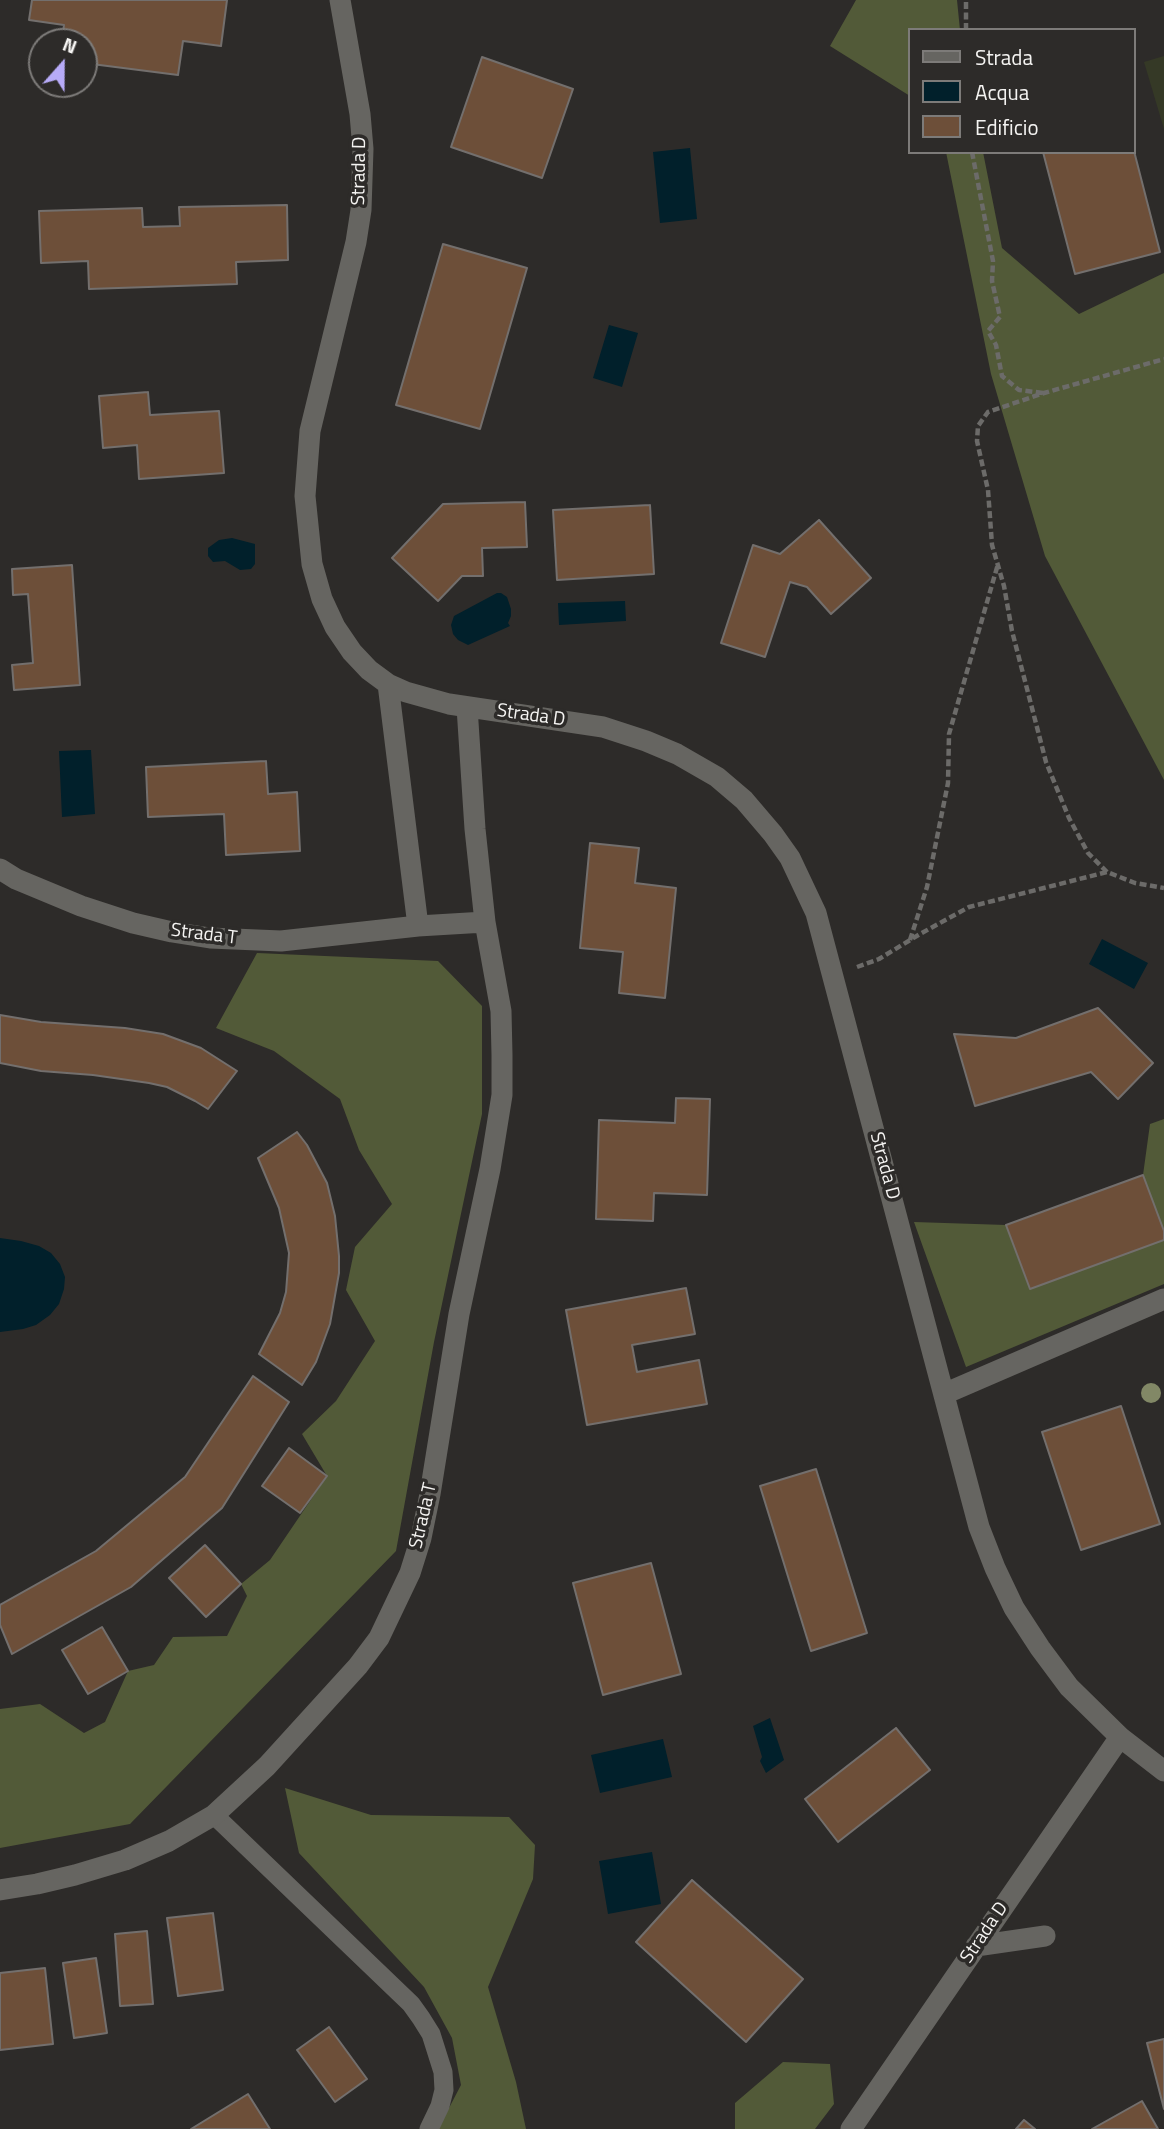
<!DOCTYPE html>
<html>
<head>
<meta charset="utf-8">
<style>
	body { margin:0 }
	#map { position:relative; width:1164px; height:2129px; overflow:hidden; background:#2d2b29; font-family:"Titillium Web",sans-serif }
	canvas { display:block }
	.legend { position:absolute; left:908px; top:28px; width:228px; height:126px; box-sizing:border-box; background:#2d2b29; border:2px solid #7d7b79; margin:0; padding:9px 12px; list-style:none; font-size:21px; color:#f5f4f2 }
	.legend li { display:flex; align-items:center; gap:14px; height:35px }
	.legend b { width:35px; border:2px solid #7d7b79 }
	.north { position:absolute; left:28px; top:28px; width:70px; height:70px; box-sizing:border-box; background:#2d2b29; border:2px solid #7d7b79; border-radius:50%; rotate:21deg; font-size:19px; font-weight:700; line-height:28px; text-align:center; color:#f5f4f2 }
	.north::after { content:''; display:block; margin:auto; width:24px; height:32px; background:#b7abf8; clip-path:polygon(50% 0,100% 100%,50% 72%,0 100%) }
</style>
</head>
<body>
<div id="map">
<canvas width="1164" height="2129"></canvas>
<ul class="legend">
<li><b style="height:9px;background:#666561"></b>Strada</li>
<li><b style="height:19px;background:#01202b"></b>Acqua</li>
<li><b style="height:19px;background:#6d4f39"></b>Edificio</li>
</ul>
<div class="north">N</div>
</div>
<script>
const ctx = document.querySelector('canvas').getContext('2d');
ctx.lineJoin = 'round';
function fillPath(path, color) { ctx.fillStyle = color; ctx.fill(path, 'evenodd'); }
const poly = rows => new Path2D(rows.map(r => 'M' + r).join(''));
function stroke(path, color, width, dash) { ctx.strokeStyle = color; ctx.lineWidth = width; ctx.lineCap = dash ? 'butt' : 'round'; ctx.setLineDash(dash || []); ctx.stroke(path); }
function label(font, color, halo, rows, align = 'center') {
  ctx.font = font + ' "Titillium Web",sans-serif'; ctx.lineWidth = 7; ctx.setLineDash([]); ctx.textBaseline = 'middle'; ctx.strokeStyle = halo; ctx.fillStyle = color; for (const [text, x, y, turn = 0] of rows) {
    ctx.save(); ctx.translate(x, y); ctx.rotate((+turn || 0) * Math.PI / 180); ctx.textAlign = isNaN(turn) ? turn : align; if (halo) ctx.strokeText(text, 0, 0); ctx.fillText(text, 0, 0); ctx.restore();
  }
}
fillPath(poly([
	[1164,56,1164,129,1144,62]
]), '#353926');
fillPath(poly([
	[856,0,957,0,960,30,910,30,910,96,830,46],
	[946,152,983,152,1002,248,1079,314,1164,273,1164,780,1045,556,991,374],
	[257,953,438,961,482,1006,482,1114,434,1342,396,1551,130,1824,0,1848,0,1709,40,1704,84,1733,105,1722,128,1671,154,1665,173,1637,227,1636,247,1596,241,1584,270,1560,327,1476,302,1434,336,1401,375,1341,346,1290,355,1247,392,1204,359,1150,340,1099,274,1051,216,1028],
	[1164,1119,1164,1231,1143,1175,1150,1124],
	[914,1222,1006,1225,1027,1282,1164,1240,1164,1284,966,1367],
	[285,1788,371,1815,509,1817,535,1845,533,1879,488,1987,516,2082,526,2129,438,2129,461,2085,452,2038,424,1987,299,1853],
	[783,2062,830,2064,834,2104,815,2129,735,2129,735,2103]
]), '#525a38');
fillPath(poly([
	[690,148,697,219,660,223,653,152],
	[609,325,638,333,622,387,593,378],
	[232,538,255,544,255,564,251,569,240,570,225,561,213,562,208,556,208,548,219,540],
	[497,593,501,593,507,597,511,609,511,616,508,623,510,626,468,645,458,640,453,634,451,625,454,616],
	[625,601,626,621,559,625,558,603],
	[91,750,95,814,62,817,59,751],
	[1102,939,1148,963,1134,989,1089,964],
	[0,1238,21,1241,39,1246,51,1253,60,1264,65,1277,64,1289,59,1304,50,1315,36,1325,23,1329,0,1332],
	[770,1718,784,1760,766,1773,760,1761,762,1757,753,1726],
	[663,1739,672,1777,600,1793,591,1755],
	[652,1852,661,1904,608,1914,599,1861]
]), '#01202b');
const building = poly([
	[32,0,227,0,221,46,183,41,178,75,84,63,84,42,62,42,64,25,29,20,32,0],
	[482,57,573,89,542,178,451,147,482,57],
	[1134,151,1160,252,1075,274,1043,152,1134,151],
	[287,205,288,260,236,262,237,284,89,289,88,261,41,263,39,211,142,208,143,227,180,226,179,207,287,205],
	[443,244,527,268,480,429,396,405,443,244],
	[148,392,150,415,219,411,224,473,139,479,137,445,103,448,99,396,148,392],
	[525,502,527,547,482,548,483,576,462,576,438,601,392,558,443,504,525,502],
	[650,505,654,574,557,580,553,510,650,505],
	[819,520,871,578,831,614,807,587,790,582,765,657,721,643,753,545,780,554,819,520],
	[72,565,80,685,14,690,12,665,33,663,28,594,13,595,12,569,72,565],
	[266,761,268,794,297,792,300,851,226,855,224,814,148,817,146,767,266,761],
	[590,843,639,848,635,883,676,888,665,998,619,993,623,952,580,948,590,843],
	[1098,1008,1153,1063,1118,1099,1091,1072,975,1106,954,1034,1016,1038,1098,1008],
	[0,1015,41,1022,125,1028,163,1034,201,1048,237,1071,208,1109,195,1101,167,1087,149,1083,93,1075,41,1071,0,1063,0,1015],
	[676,1098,710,1099,707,1195,654,1193,653,1221,596,1219,599,1120,675,1123,676,1098],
	[297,1132,307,1145,327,1183,335,1216,339,1256,339,1273,330,1324,316,1362,302,1385,259,1354,280,1313,286,1292,289,1253,279,1208,258,1158,297,1132],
	[1143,1175,1164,1231,1164,1240,1030,1289,1006,1225,1143,1175],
	[686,1288,695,1334,632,1345,637,1372,699,1360,707,1404,587,1425,566,1310,686,1288],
	[253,1376,289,1402,222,1508,131,1587,12,1654,0,1625,0,1605,96,1551,185,1477,253,1376],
	[1121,1406,1160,1524,1081,1550,1042,1432,1121,1406],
	[289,1448,327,1476,300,1513,262,1486,289,1448],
	[816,1469,867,1633,811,1651,760,1486,816,1469],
	[205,1545,241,1584,206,1617,169,1578,205,1545],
	[651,1563,681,1674,603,1695,573,1583,651,1563],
	[102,1627,128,1671,88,1694,62,1650,102,1627],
	[896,1728,930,1770,838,1842,805,1799,896,1728],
	[692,1880,803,1979,746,2042,636,1942,692,1880],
	[213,1913,223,1990,178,1996,167,1918,213,1913],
	[147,1931,153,2004,120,2006,115,1934,147,1931],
	[96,1958,107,2033,74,2038,63,1963,96,1958],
	[45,1968,53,2044,0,2050,0,1973,45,1968],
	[329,2027,367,2079,335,2102,297,2050,329,2027],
	[1164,2039,1164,2109,1147,2043,1164,2039],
	[248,2094,270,2129,191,2129,248,2094],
	[1142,2101,1158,2129,1092,2129,1142,2101],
	[1024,2120,1035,2129,1016,2129,1024,2120]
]);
fillPath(building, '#6d4f39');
stroke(building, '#736f6d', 2);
stroke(poly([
	[966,30,966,0],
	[972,152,993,261,992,281,1000,317,988,331,996,345,1002,376,1019,390,1043,393],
	[1107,872,1088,853,1069,818,1046,762,1012,631,1004,586,992,545,988,490,977,441,978,426,988,412,1044,393,1164,359],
	[910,940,927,887,948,783,949,734,998,564],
	[857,967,879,959,920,934,969,907,1107,872,1135,883,1164,888]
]), '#6c6b69', 4.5, [7, 3.5]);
stroke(poly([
	[214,1815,411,2004,421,2018,431,2034,443,2072,444,2090,440,2106,429,2129]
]), '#666561', 19);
stroke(poly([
	[340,0,360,114,363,149,361,210,356,242,310,431,305,496,312,564,322,599,335,627,352,652,369,670,388,684,406,692,449,704,603,727,646,741,677,754,717,777,744,800,773,834,790,858,816,913,979,1527,995,1568,1014,1608,1040,1648,1069,1687,1120,1737,1164,1771],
	[388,684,418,926],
	[467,707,475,829,485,922],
	[0,869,16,879,81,906,133,923,172,932,210,938,281,941,418,926,485,922,501,1011,502,1055,502,1095,490,1169,459,1314,430,1494,421,1538,410,1573,379,1638,358,1666,267,1766,214,1815,169,1841,125,1860,75,1875,37,1884,0,1890],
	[944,1394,1164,1299],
	[976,1946,1045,1936],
	[851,2129,1120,1737]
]), '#666561', 21);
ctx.fillStyle = '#828866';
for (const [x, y] of [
	[1151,1393]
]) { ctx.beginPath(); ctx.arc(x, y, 10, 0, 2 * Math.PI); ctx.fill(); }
label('19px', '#f5f4f2', '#2d2b29', [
	["Strada D",360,171,-89],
	["Strada D",531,716,8],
	["Strada T",204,935,7],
	["Strada D",884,1166,75],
	["Strada T",424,1516,-77],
	["Strada D",985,1933,-56]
]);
</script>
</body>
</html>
